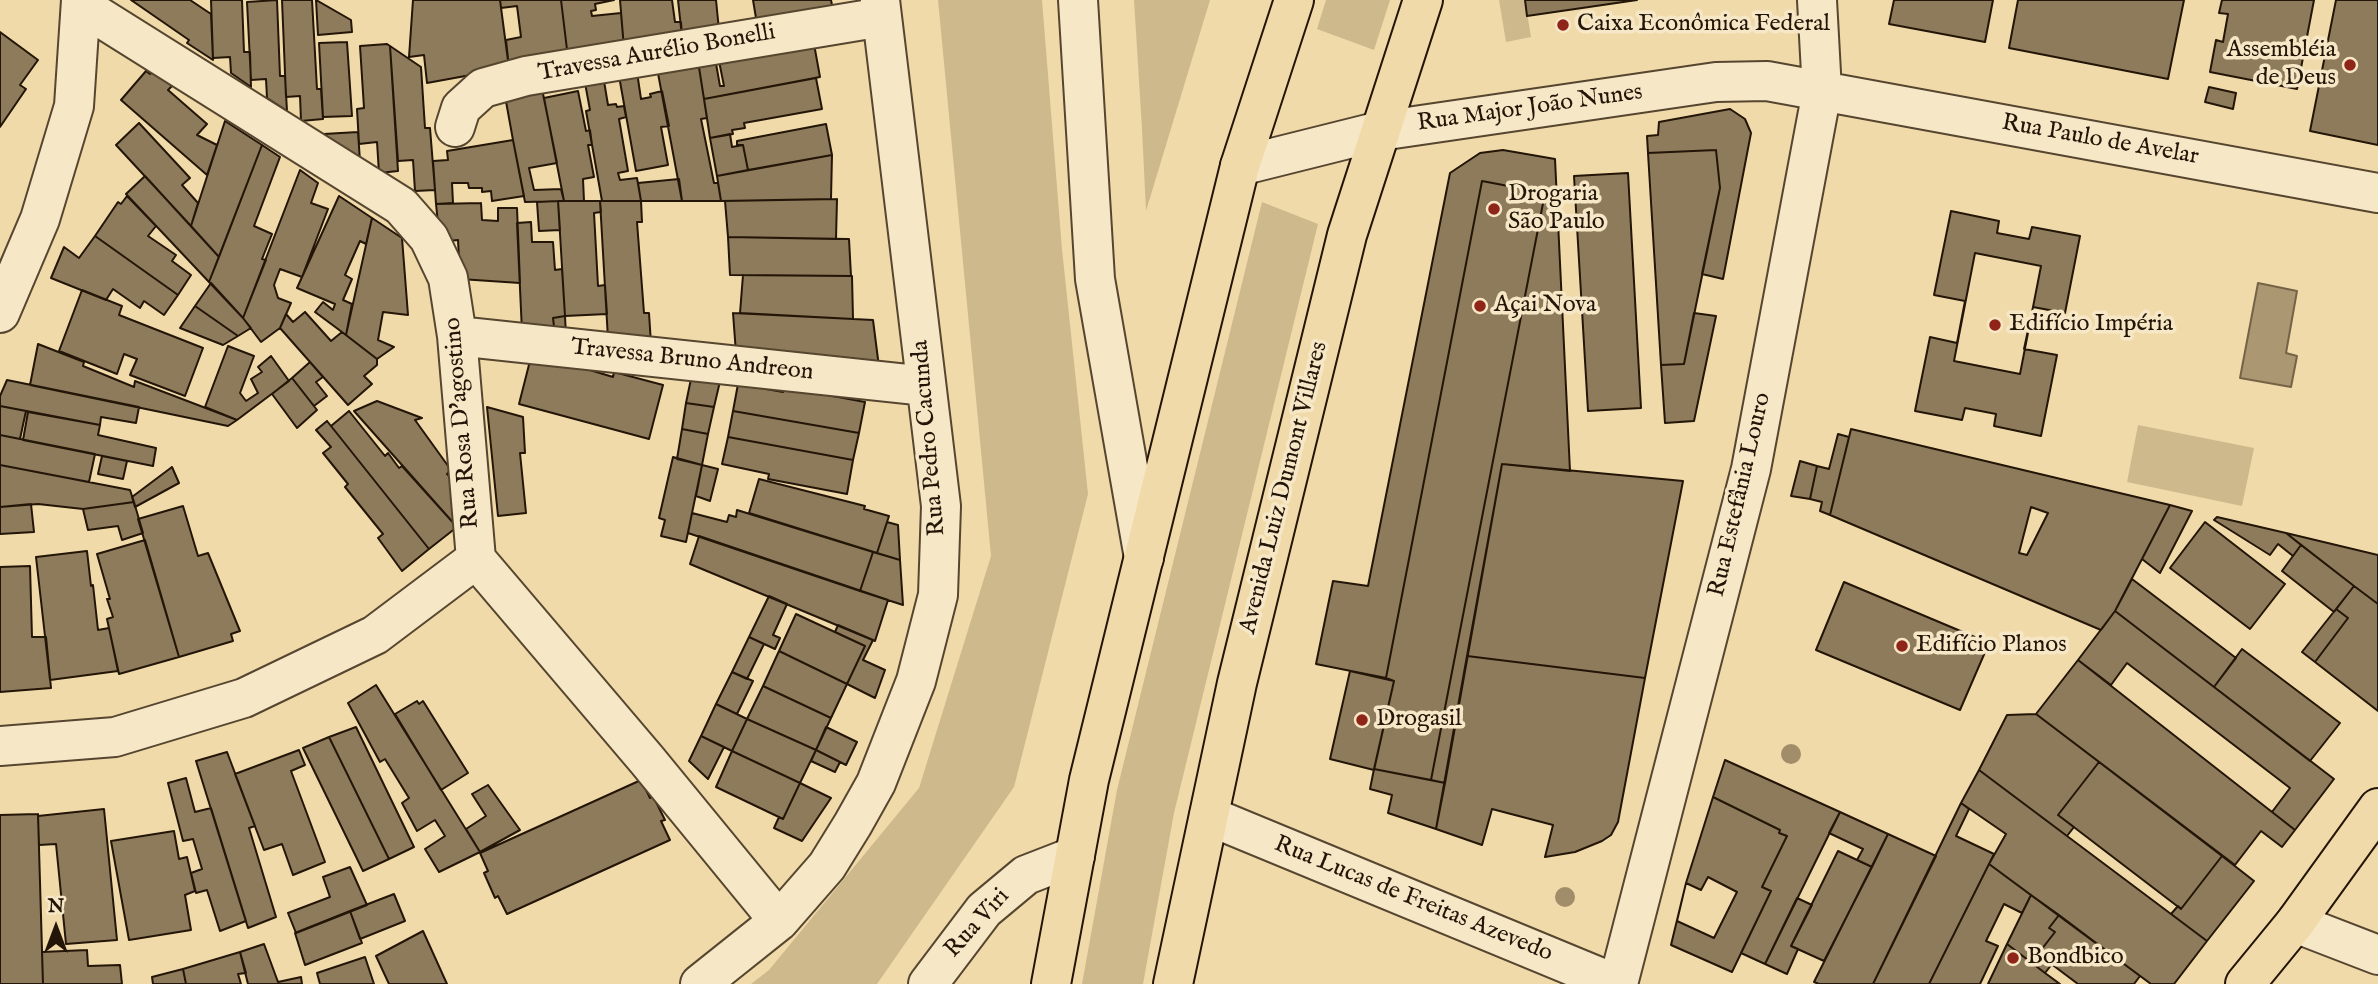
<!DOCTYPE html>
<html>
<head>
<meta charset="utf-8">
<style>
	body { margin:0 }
	#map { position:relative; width:2378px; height:984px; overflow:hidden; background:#f1daa9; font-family:"IM FELL English",serif }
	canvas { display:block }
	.north { position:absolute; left:21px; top:893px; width:70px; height:70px; -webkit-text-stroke:5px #f6e7c7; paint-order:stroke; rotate:0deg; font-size:19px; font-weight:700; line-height:28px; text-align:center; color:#231507 }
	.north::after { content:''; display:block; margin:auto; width:24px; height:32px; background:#231507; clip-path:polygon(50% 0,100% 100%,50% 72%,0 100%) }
</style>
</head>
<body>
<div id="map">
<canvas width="2378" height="984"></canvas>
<div class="north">N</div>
</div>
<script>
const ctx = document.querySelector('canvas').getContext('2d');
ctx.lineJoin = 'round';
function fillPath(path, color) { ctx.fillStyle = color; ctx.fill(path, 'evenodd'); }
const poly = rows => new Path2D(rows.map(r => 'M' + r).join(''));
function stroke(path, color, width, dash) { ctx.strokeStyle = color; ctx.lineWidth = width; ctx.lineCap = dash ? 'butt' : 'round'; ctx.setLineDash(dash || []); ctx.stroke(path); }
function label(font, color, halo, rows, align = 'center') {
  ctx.font = font + ' "IM FELL English",serif'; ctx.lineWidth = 7; ctx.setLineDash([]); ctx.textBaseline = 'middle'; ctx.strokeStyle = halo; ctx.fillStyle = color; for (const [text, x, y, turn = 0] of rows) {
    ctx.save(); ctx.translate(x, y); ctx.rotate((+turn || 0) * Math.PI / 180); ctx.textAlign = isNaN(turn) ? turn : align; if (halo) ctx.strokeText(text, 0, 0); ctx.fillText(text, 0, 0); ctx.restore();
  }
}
fillPath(poly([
	[938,0,1042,0,1062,249,1088,494,1014,787,877,984,751,984,769,970,919,788,991,556],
	[1134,0,1210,0,1146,211,1142,129],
	[1326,0,1390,0,1374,50,1317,29],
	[1499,0,1525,0,1531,37,1506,42],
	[1262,202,1318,224,1174,813,1143,984,1082,984,1117,790],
	[2138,425,2254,448,2242,506,2127,482]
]), '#ceb98d');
const water = poly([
	[2258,283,2297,291,2286,353,2297,356,2291,387,2240,378,2258,283]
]);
fillPath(water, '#ab9772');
stroke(water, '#756347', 2);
const building = poly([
	[131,0,190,0,211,14,213,60,187,43,189,40,131,0],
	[211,0,242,0,244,52,250,52,251,87,231,73,230,57,213,58,211,0],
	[277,0,280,76,285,76,287,111,267,98,266,79,251,80,247,2,277,0],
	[282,0,312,0,317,89,321,89,323,119,301,121,300,96,286,97,282,0],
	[316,0,351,20,352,32,318,35,316,0],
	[413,0,500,0,509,68,427,83,424,55,409,57,413,0],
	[500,0,561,0,568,58,509,68,506,40,521,37,517,6,501,8,500,0],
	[561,0,614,0,595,4,596,10,591,11,592,16,621,13,624,48,568,58,561,0],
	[620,0,672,0,675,22,681,22,682,37,624,48,620,0],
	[678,0,716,0,719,30,682,37,678,0],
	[753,0,831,0,833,10,757,24,753,0],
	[1525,0,1637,0,1527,16,1525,0],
	[1894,0,1993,0,1985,42,1889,24,1894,0],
	[2018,0,2184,0,2168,79,2009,48,2018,0],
	[2222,0,2314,0,2297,89,2210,72,2216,40,2223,42,2228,14,2219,13,2222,0],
	[2336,0,2378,0,2378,145,2310,131,2336,0],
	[0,32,38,60,20,85,26,89,0,127,0,32],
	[347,42,352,116,323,117,319,43,347,42],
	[387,44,390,46,398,171,379,173,377,142,359,144,357,109,364,108,360,46,387,44],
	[814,44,820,77,704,99,698,61,715,58,720,86,724,86,719,61,814,44],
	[390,46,421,67,425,128,430,128,435,190,415,191,413,160,398,161,390,46],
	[698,61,707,118,701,119,714,183,718,183,721,201,682,201,657,68,698,61],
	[146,71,150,74,152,72,173,85,168,90,207,124,197,135,217,145,207,175,121,100,146,71],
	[637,72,641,99,651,97,650,94,662,91,669,126,661,127,668,165,636,171,619,76,637,72],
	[816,78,822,109,744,123,745,128,732,130,733,134,710,138,704,99,816,78],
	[604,81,608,105,616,104,617,107,624,106,626,117,619,119,628,171,618,173,620,180,637,178,641,201,602,201,586,111,590,110,585,83,604,81],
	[2209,87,2236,93,2233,109,2205,102,2209,87],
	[542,89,557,163,529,168,534,190,561,189,564,201,525,202,513,140,505,96,542,89],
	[578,91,586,131,590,130,592,145,588,145,594,177,583,179,584,201,564,201,544,98,578,91],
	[1730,109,1745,119,1751,133,1723,279,1702,274,1720,188,1716,150,1648,153,1647,136,1658,135,1659,122,1730,109],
	[225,121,262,145,219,257,191,226,225,121],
	[139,123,190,178,182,185,198,203,191,226,116,145,139,123],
	[826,124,832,155,748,170,743,145,737,145,737,141,826,124],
	[358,132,360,161,324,136,324,134,358,132],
	[730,134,732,147,743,145,748,170,717,176,710,138,730,134],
	[513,140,524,196,492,201,491,191,482,192,482,188,469,188,468,183,452,183,453,203,436,204,433,161,448,160,447,151,513,140],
	[262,145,280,157,254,226,272,234,262,259,266,260,243,318,209,282,262,145],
	[1503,150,1555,159,1570,471,1502,464,1445,783,1431,780,1545,193,1482,181,1386,678,1316,664,1333,581,1368,586,1450,173,1480,153,1503,150],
	[1716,150,1720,188,1684,364,1661,365,1648,153,1716,150],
	[832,155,831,199,721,201,717,176,832,155],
	[300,170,318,183,311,203,328,209,302,277,280,269,274,285,278,298,291,303,280,328,261,342,243,318,300,170],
	[1628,173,1641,408,1588,411,1574,176,1628,173],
	[145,176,219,257,209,282,126,194,145,176],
	[679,179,682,201,641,201,638,183,679,179],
	[1482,181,1545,193,1431,780,1374,769,1394,681,1386,678,1482,181],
	[127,196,156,226,148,236,176,255,172,261,191,275,178,295,95,236,118,202,121,204,127,196],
	[339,196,372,218,366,244,360,241,345,275,352,279,343,300,352,304,346,335,315,312,323,302,333,310,335,304,297,288,339,196],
	[837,199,836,239,728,237,725,201,837,199],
	[558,201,560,230,539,231,537,202,558,201],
	[558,201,600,201,601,212,594,213,598,286,605,285,607,314,565,316,558,201],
	[600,201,641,201,642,222,637,222,644,313,649,313,651,344,608,339,600,201],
	[481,203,482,220,498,221,498,208,517,208,520,283,460,279,458,240,440,242,436,204,481,203],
	[1951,211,1999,221,1997,233,2029,239,2032,227,2080,236,2065,313,2033,307,2024,349,2057,355,2041,436,1994,426,1996,414,1965,408,1962,420,1915,411,1930,337,1957,343,1965,301,1934,295,1951,211],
	[372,218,402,238,408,315,383,312,378,340,394,347,377,359,346,335,372,218],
	[531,222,532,242,553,242,555,270,562,269,565,316,553,318,555,335,522,332,517,223,531,222],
	[95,236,178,295,164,315,144,301,140,308,113,289,106,300,51,278,64,247,79,258,95,236],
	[728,237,849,239,851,276,730,275,728,237],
	[1975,253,2041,266,2020,374,1954,361,1975,253],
	[743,275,852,276,853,319,740,313,743,275],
	[211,283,243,318,251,328,238,336,195,306,211,283],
	[82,290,122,306,119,315,203,348,185,396,130,375,137,359,124,354,117,374,59,351,82,290],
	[195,306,238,336,223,345,180,328,195,306],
	[305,312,331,341,342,332,377,359,377,365,364,376,372,384,348,405,280,328,286,314,293,322,305,312],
	[733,313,873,320,879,367,736,353,733,313],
	[1694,313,1716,316,1694,421,1665,423,1661,365,1684,364,1694,313],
	[565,316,566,336,555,335,553,318,565,316],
	[38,344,84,362,83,366,134,387,135,381,237,420,228,426,30,385,38,344],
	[228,346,254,356,240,393,246,401,258,393,251,379,262,372,258,367,271,356,289,381,237,420,205,407,228,346],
	[533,349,591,365,590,370,613,377,614,372,663,385,649,439,519,404,533,349],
	[310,362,323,377,316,382,327,396,314,406,292,378,310,362],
	[692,374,721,377,714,407,686,403,692,374],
	[292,378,317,410,297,428,272,394,292,378],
	[7,380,139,407,136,423,101,417,100,425,0,406,0,396,7,380],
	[738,384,783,392,784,387,865,402,859,433,733,411,738,384],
	[377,401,422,418,415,420,451,470,447,474,453,480,457,527,354,411,377,401],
	[686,403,714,407,708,434,682,429,686,403],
	[0,406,26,411,20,439,0,435,0,406],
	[487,407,523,417,525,453,520,453,526,513,498,516,487,407],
	[349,411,385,456,388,453,399,468,402,466,457,527,429,549,331,426,349,411],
	[733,411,859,433,853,460,728,437,733,411],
	[28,412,100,425,98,435,156,448,153,466,23,440,28,412],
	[327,421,429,549,402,571,378,538,383,534,345,487,348,484,323,453,331,447,316,430,327,421],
	[682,429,708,434,702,465,677,459,682,429],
	[1851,429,2170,505,2115,611,2101,630,1830,515,1851,429],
	[2031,507,2048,513,2027,555,2019,553,2031,507],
	[1838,434,1849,437,1830,515,1820,511,1822,502,1810,499,1817,466,1829,469,1838,434],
	[0,435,95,454,89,482,0,465,0,435],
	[728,437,853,460,847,494,768,479,769,474,722,464,728,437],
	[102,456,127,461,123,479,98,474,102,456],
	[673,457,702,465,686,542,661,536,665,520,659,518,673,457],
	[1800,461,1817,466,1810,499,1791,496,1800,461],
	[1502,464,1683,481,1645,678,1467,656,1502,464],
	[0,465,130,490,134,502,83,509,38,504,0,507,0,465],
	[702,465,718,469,710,501,696,496,702,465],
	[172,467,179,483,135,507,132,497,172,467],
	[759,479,865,506,864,509,889,516,877,553,749,513,759,479],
	[134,502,143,533,122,540,118,526,88,530,83,509,134,502],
	[31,504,34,532,0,534,0,507,31,504],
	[2170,505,2192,511,2160,573,2142,559,2170,505],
	[183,506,198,556,208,553,240,631,231,634,233,641,179,657,138,519,183,506],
	[737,510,873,552,860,591,688,533,692,513,727,522,729,515,736,517,737,510],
	[2217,517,2286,533,2301,545,2293,556,2278,544,2270,555,2214,520,2217,517],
	[887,522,898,525,900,560,877,553,887,522],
	[2205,522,2285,584,2250,629,2170,568,2205,522],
	[2286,533,2378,555,2378,604,2354,586,2286,533],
	[699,536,888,600,875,641,690,564,699,536],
	[145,540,179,657,119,674,107,619,113,617,107,599,110,599,97,554,145,540],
	[2301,545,2354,586,2334,612,2282,571,2301,545],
	[87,551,91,586,93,585,98,630,109,628,118,671,50,680,36,557,87,551],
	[873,552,900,560,903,605,860,591,873,552],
	[30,566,32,637,46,637,51,688,0,692,0,567,30,566],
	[2132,579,2236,658,2214,687,2115,611,2132,579],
	[1844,582,1989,643,1960,710,1816,650,1844,582],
	[2354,586,2378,604,2378,711,2315,662,2348,618,2336,609,2354,586],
	[769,596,787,604,773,635,780,638,775,649,749,637,769,596],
	[2336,609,2348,618,2315,662,2302,652,2336,609],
	[2115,611,2334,779,2295,830,2272,812,2290,788,2127,663,2111,685,2078,660,2115,611],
	[796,614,865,646,847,684,779,651,796,614],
	[838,625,873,640,863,660,885,670,875,698,847,684,865,646,835,632,838,625],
	[749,637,764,644,747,679,732,672,749,637],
	[2242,649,2340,723,2310,761,2214,687,2242,649],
	[779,651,847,684,831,718,763,686,779,651],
	[1467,656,1645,678,1618,822,1611,835,1602,841,1575,852,1545,857,1553,825,1492,809,1482,845,1436,829,1467,656],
	[2078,660,2295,830,2282,847,2261,831,2235,865,2036,714,2078,660],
	[1350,671,1394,681,1374,770,1330,759,1350,671],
	[732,672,753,681,737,714,716,704,732,672],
	[376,685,480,852,439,872,425,849,445,836,435,820,417,831,402,803,409,798,385,759,380,762,348,703,376,685],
	[763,686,831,718,816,750,747,719,763,686],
	[417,701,419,704,423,701,468,773,441,790,395,714,417,701],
	[716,704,747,719,732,751,701,736,716,704],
	[2036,714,2099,762,2058,815,2074,827,2067,836,1979,770,2007,715,2036,714],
	[747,719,816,750,800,783,732,751,747,719],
	[356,727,414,847,389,859,329,737,356,727],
	[826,727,857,742,846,765,816,750,826,727],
	[701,736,724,747,708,779,689,761,701,736],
	[329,737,389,859,363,871,303,748,329,737],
	[299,750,305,765,291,771,325,862,293,875,282,844,264,850,235,774,299,750],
	[816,750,840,762,835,772,811,761,816,750],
	[732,751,800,783,783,819,716,787,732,751],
	[227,752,255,826,249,828,276,917,248,928,196,761,227,752],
	[1725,760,1840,812,1765,964,1741,953,1771,891,1762,887,1787,836,1779,833,1780,830,1713,797,1725,760],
	[2099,762,2222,856,2181,909,2058,815,2099,762],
	[1374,769,1445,783,1436,829,1388,813,1392,795,1370,789,1374,769],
	[1979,770,2207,941,2174,984,2151,984,1989,864,2006,834,1961,803,1979,770],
	[186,778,195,812,211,808,246,921,220,931,207,890,196,893,191,873,202,869,193,839,183,841,168,783,186,778],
	[641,780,650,798,653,796,665,820,661,821,670,840,507,914,498,896,495,898,484,873,488,871,480,853,641,780],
	[800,783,831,798,802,841,774,828,779,817,783,819,800,783],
	[488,785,520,830,480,852,466,829,486,816,472,794,488,785],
	[1713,797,1780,830,1779,833,1787,836,1762,887,1771,891,1732,972,1671,945,1686,883,1713,797],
	[1961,803,1969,809,1956,836,1994,854,1929,984,1873,984,1961,803],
	[104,809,117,940,66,944,56,844,39,845,38,816,104,809],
	[1840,812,1888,834,1872,867,1857,860,1863,849,1829,833,1840,812],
	[38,814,43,984,0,984,0,815,38,814],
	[174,831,179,859,187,857,195,891,185,895,191,930,129,940,111,841,174,831],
	[1888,834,1936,856,1873,984,1819,984,1814,982,1888,834],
	[1838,851,1872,867,1824,961,1791,946,1838,851],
	[2222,856,2254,881,2207,941,2171,914,2178,906,2181,909,2222,856],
	[1989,864,2031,895,2022,913,2004,904,1986,941,1998,946,1980,984,1929,984,1989,864],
	[350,867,367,905,296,933,288,913,330,897,323,877,350,867],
	[1708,877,1737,892,1714,938,1677,921,1686,883,1701,890,1708,877],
	[394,894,405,921,360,939,350,911,394,894],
	[2031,895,2059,915,2049,928,2055,932,2038,954,2052,964,2045,973,2007,944,2031,895],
	[1797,898,1812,905,1791,946,1798,949,1787,974,1765,964,1797,898],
	[350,911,362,943,305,965,295,933,350,911],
	[2059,915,2140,976,2134,984,2078,984,2038,954,2055,932,2049,928,2059,915],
	[423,931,447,984,389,984,376,956,423,931],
	[264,944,278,982,301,977,302,984,248,984,240,952,264,944],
	[2007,944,2045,973,2060,984,1988,984,2007,944],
	[87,950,88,966,120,965,122,984,43,984,42,952,87,950],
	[240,952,246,973,238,974,241,984,186,984,183,969,240,952],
	[365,957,374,984,320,984,317,973,365,957],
	[183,969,186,984,153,984,152,977,183,969]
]);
fillPath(building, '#8e7b5b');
stroke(building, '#231507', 2);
const minor = poly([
	[1078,0,1095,279,1144,558],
	[82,6,401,206,429,238,448,278,457,336,476,559,647,760,779,921],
	[455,127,461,108,483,88,526,76,882,17],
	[1240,166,1380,131,1716,82,1767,81,2378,193],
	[0,313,40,219,74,106,81,0],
	[457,336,926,386],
	[0,746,115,737,244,698,375,635,476,559],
	[1209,816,1616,984],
	[2295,923,2378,955],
	[700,984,779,921,827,866,853,824,876,783,916,681,938,595,941,506,880,0],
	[928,984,984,910,1026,875,1075,856],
	[1618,984,1751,469,1822,91,1817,0]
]);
const major = poly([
	[1051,984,1089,780,1240,166,1294,0],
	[1173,984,1237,683,1347,235,1423,0],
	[2245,984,2295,923,2378,808]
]);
stroke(minor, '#564630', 42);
stroke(major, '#231507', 42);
stroke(minor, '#f6e7c7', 38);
stroke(major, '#f1daa9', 38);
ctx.fillStyle = '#a18d6a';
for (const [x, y] of [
	[1791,754],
	[1565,897]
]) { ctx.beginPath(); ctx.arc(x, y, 10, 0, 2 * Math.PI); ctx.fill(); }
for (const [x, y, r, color] of [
	[1563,25,7,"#8f2418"],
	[2350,65,7,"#8f2418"],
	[1494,209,7,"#8f2418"],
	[1480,306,7,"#8f2418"],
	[1995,325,7,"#8f2418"],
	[1902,646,7,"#8f2418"],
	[1362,720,7,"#8f2418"],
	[2013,958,7,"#8f2418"]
]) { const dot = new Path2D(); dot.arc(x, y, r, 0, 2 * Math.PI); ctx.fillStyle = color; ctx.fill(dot); stroke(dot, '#f6e7c7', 2.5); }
label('24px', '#231507', '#f6e7c7', [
	["Caixa Econômica Federal",1577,25],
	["Assembléia",2336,51,"right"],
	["de Deus",2336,79,"right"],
	["Drogaria",1508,195],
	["São Paulo",1508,223],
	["Açai Nova",1494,306],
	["Edifício Impéria",2009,325],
	["Edifício Planos",1916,646],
	["Drogasil",1376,720],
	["Bondbico",2027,958]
], 'left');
label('24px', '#231507', '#f6e7c7', [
	["Travessa Aurélio Bonelli",657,54,-10],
	["Rua Major João Nunes",1530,109,-8],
	["Rua Paulo de Avelar",2100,141,10],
	["Travessa Bruno Andreon",692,361,6],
	["Rua Rosa D'agostino",463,423,-95],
	["Rua Pedro Cacunda",930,438,-95],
	["Avenida Luiz Dumont Villares",1285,488,-76],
	["Rua Estefânia Louro",1741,495,-77],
	["Rua Lucas de Freitas Azevedo",1413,900,22],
	["Rua Viri",978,924,-48]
]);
</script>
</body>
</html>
